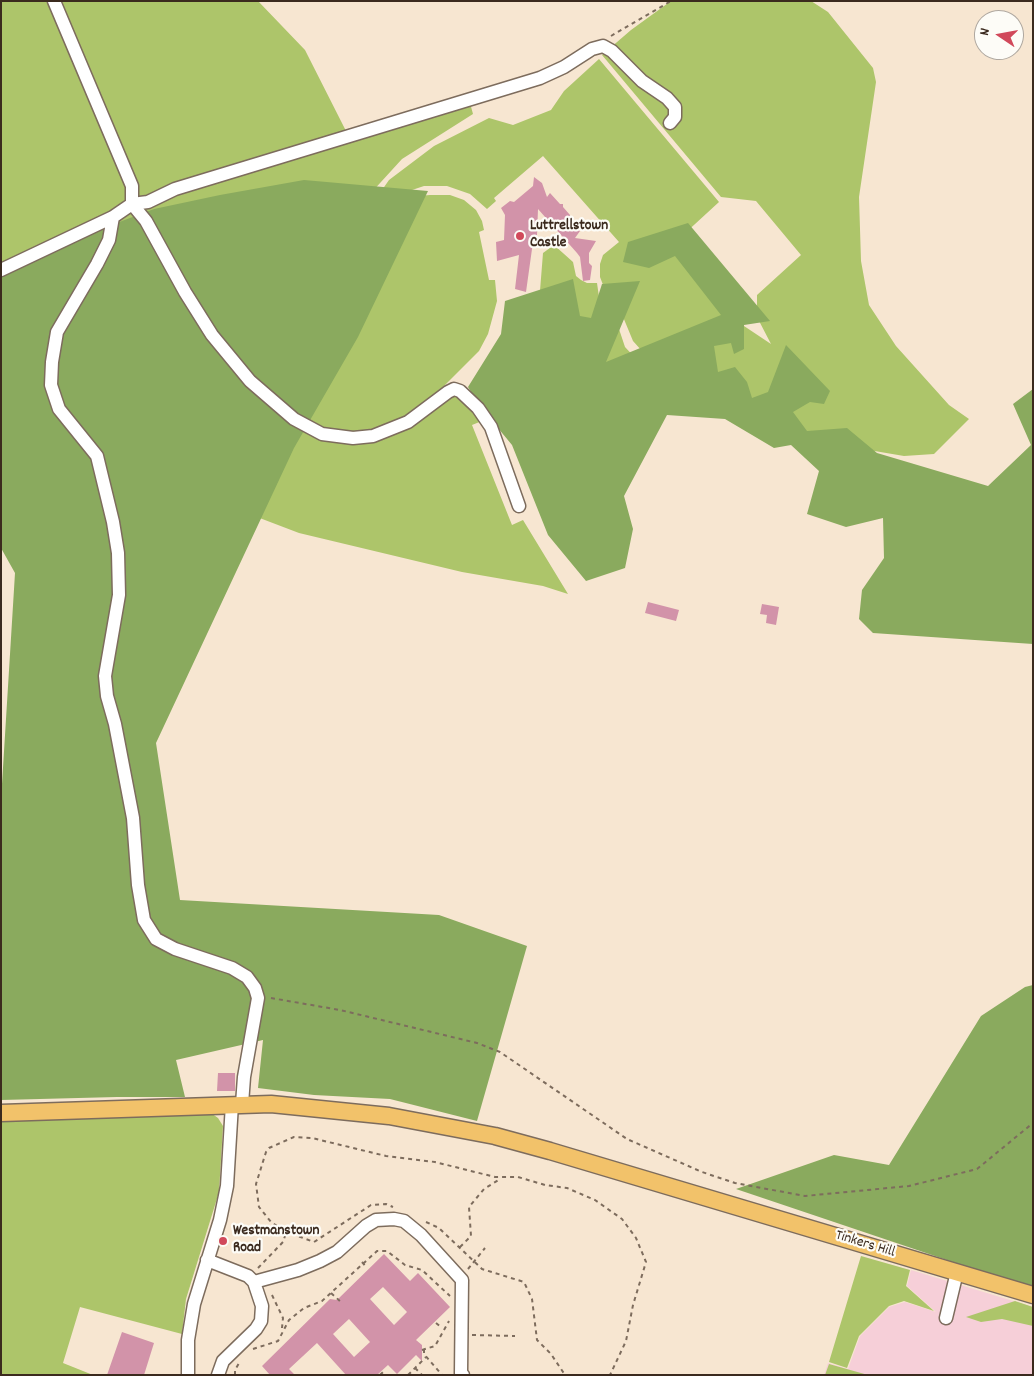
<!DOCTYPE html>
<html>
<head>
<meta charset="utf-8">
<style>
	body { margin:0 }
	#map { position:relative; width:1034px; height:1376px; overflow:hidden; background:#f7e6d1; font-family:Dekko,sans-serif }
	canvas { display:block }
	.frame { position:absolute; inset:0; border:2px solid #3b2a1e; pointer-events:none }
	.north { position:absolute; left:974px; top:10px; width:50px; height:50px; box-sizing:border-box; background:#fdfcf7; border:1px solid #afa8a0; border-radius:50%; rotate:282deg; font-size:14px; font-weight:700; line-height:20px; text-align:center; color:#3b2a1e }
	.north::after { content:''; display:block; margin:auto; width:18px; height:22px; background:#d1495b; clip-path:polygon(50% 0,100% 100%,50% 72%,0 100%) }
</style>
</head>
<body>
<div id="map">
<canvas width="1034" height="1376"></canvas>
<div class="frame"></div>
<div class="north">N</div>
</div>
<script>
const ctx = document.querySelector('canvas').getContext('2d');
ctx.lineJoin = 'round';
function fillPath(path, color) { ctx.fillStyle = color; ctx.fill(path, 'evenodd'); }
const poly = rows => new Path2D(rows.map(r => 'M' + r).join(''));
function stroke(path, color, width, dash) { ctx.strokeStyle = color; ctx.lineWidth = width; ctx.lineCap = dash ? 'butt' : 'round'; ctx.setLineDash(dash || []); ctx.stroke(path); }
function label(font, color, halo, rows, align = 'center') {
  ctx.font = font + ' Dekko,sans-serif'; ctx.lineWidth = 4.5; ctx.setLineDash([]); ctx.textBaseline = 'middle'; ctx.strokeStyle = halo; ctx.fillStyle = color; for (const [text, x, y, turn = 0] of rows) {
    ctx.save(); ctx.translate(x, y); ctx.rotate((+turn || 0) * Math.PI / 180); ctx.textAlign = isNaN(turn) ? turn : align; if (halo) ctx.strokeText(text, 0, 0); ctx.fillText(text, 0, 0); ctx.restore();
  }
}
fillPath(poly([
	[911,1270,1033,1307,1033,1375,824,1375,828,1363,848,1369,860,1336,889,1307,905,1302,936,1312,907,1286]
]), '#f6cfd8');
fillPath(poly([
	[1,1,258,1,305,50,346,131,470,103,473,114,402,159,370,194,1,273],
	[671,1,811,1,828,12,873,68,876,82,859,197,861,261,869,305,896,346,949,405,969,419,934,454,904,456,857,448,812,452,642,351,633,341,621,312,605,290,600,277,600,264,603,255,619,242,543,156,494,198,496,201,487,209,470,194,447,186,424,186,373,203,389,180,434,146,489,118,513,125,551,110,564,91,599,59,719,202,670,247,738,322,771,344,757,317,757,295,801,255,756,201,721,197,602,55,631,30],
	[430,195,450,195,464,200,476,210,482,221,484,230,479,232,489,280,495,280,497,301,488,334,479,351,423,407,383,429,359,432,340,432,321,427,297,415,418,196],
	[554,245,573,262,576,276,581,280,587,283,597,283,599,297,617,323,625,347,639,362,623,386,538,316,543,253],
	[454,394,463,397,482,421,472,425,512,525,523,520,568,594,543,586,462,572,299,533,257,517,297,425,366,441],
	[211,1113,218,1118,223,1126,219,1192,186,1299,182,1334,80,1307,63,1363,93,1375,1,1375,1,1118,126,1117],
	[861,1256,910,1270,906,1286,934,1311,904,1301,889,1306,859,1336,847,1368,829,1362],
	[1015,1301,1033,1307,1033,1326,1002,1319,981,1322,966,1317],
	[829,1364,868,1375,825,1375]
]), '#adc56a');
fillPath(poly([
	[304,180,428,191,358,337,294,448,156,743,180,900,439,915,527,946,477,1121,390,1099,314,1095,258,1088,263,1040,176,1060,185,1097,117,1097,1,1100,1,800,15,573,1,548,1,273,74,239,154,209,220,195],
	[688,223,770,321,744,325,744,349,734,354,731,343,714,346,718,372,735,367,747,382,752,398,768,392,786,345,830,391,824,404,810,402,793,412,807,431,847,428,877,453,988,486,1031,445,1013,404,1033,389,1033,644,873,633,859,619,862,590,884,558,883,518,846,527,807,514,819,471,791,445,774,448,725,419,667,415,624,496,633,529,625,568,586,581,548,535,512,445,479,405,468,387,501,334,505,301,573,279,580,316,591,318,602,284,640,281,606,362,721,315,675,256,649,268,623,262,628,242],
	[1033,985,1033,1289,736,1189,834,1155,889,1165,981,1016,1025,987]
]), '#8aaa5e');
fillPath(poly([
	[534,177,542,183,547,197,550,193,560,204,563,204,563,207,570,215,570,217,580,231,575,238,596,241,589,253,589,263,592,266,590,280,583,281,580,257,577,253,538,209,537,235,532,249,526,292,515,289,519,255,497,261,496,242,504,240,505,215,501,208,510,201,514,202,533,186],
	[648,602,679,610,676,621,645,613],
	[762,604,779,607,776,625,766,623,767,615,760,614],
	[218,1073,235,1073,235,1091,217,1091],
	[384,1254,410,1281,418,1273,450,1307,416,1340,422,1345,422,1361,416,1355,397,1374,388,1365,377,1375,346,1375,317,1343,289,1369,295,1375,270,1375,262,1366,330,1299,337,1300],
	[383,1287,407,1312,394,1325,370,1299],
	[349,1319,370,1342,354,1357,333,1334],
	[122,1332,154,1343,144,1375,107,1375]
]), '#d293a9');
const minor = poly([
	[132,204,148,202,175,189,540,78,564,67,592,49,603,46,612,51,642,81,667,98,675,107,675,117,670,123],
	[132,204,146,221,185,292,212,335,250,381,294,419,322,434,353,438,373,436,408,422,448,392,454,389,460,391,478,408,491,427,519,506],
	[113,217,109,240,97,264,57,332,52,362,51,385,59,409,97,456,113,522,118,553,119,595,105,676,107,696,115,724,133,818,138,885,144,920,156,939,175,949,232,968,247,977,255,988,258,998,244,1077,242,1104],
	[1,270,113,217,132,204,132,186,54,1],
	[207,1260,248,1276,254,1282,262,1306,261,1321,256,1329,223,1361,218,1375],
	[254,1282,298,1270,320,1261,337,1252,366,1226,376,1220,394,1219,404,1221,421,1235,462,1280,461,1373,463,1375],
	[946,1318,957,1272],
	[188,1375,188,1340,194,1304,220,1220,227,1186,232,1104]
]);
const major = poly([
	[1,1113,271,1104,389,1116,495,1136,550,1151,1033,1295]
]);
stroke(minor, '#7d6c5d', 15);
stroke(major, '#7d6c5d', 19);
stroke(poly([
	[611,36,671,1],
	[271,998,340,1010,477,1043,500,1052,627,1139,702,1172,735,1183,805,1196,909,1186,977,1169,1033,1123],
	[426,1222,439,1228,482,1269,524,1282,532,1299,537,1340,551,1354,565,1375],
	[284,1231,314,1242,371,1205,386,1204,393,1207],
	[460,1247,471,1236,469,1207,484,1189,500,1179],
	[362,1262,367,1268],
	[258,1268,283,1242,285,1236,284,1231,271,1222,259,1207,256,1184,266,1152,269,1148,294,1137,312,1138,386,1156,435,1162,495,1177,518,1177,545,1185,567,1188,595,1200,622,1219,636,1238,646,1262,633,1305,626,1341,610,1375],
	[468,1269,485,1248],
	[331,1293,342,1303],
	[272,1295,283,1318,282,1328],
	[436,1323,442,1328],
	[472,1335,515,1336],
	[253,1349,278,1341,289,1320,304,1308,322,1301,377,1251,387,1251,405,1265,422,1270,450,1296],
	[424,1349,424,1354,442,1375],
	[422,1350,435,1346,449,1321],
	[415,1368,422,1375],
	[235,1375,235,1370,239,1363],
	[380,1375,385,1370],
	[408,1375,426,1357]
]), '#7d6c5d', 2, [4, 4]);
stroke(minor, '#fff', 12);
stroke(major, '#f2c26a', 16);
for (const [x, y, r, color] of [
	[520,236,5,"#d1495b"],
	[223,1241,5,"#d1495b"]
]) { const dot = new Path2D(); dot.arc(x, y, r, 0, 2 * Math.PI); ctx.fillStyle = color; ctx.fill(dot); stroke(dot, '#fdfcf7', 2); }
label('bold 15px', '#3b2a1e', '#fdfcf7', [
	["Luttrellstown",530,227],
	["Castle",530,244],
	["Westmanstown",233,1232],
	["Road",233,1249]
], 'left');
label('15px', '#3b2a1e', '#fdfcf7', [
	["Tinkers Hill",865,1245,17]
]);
</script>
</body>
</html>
